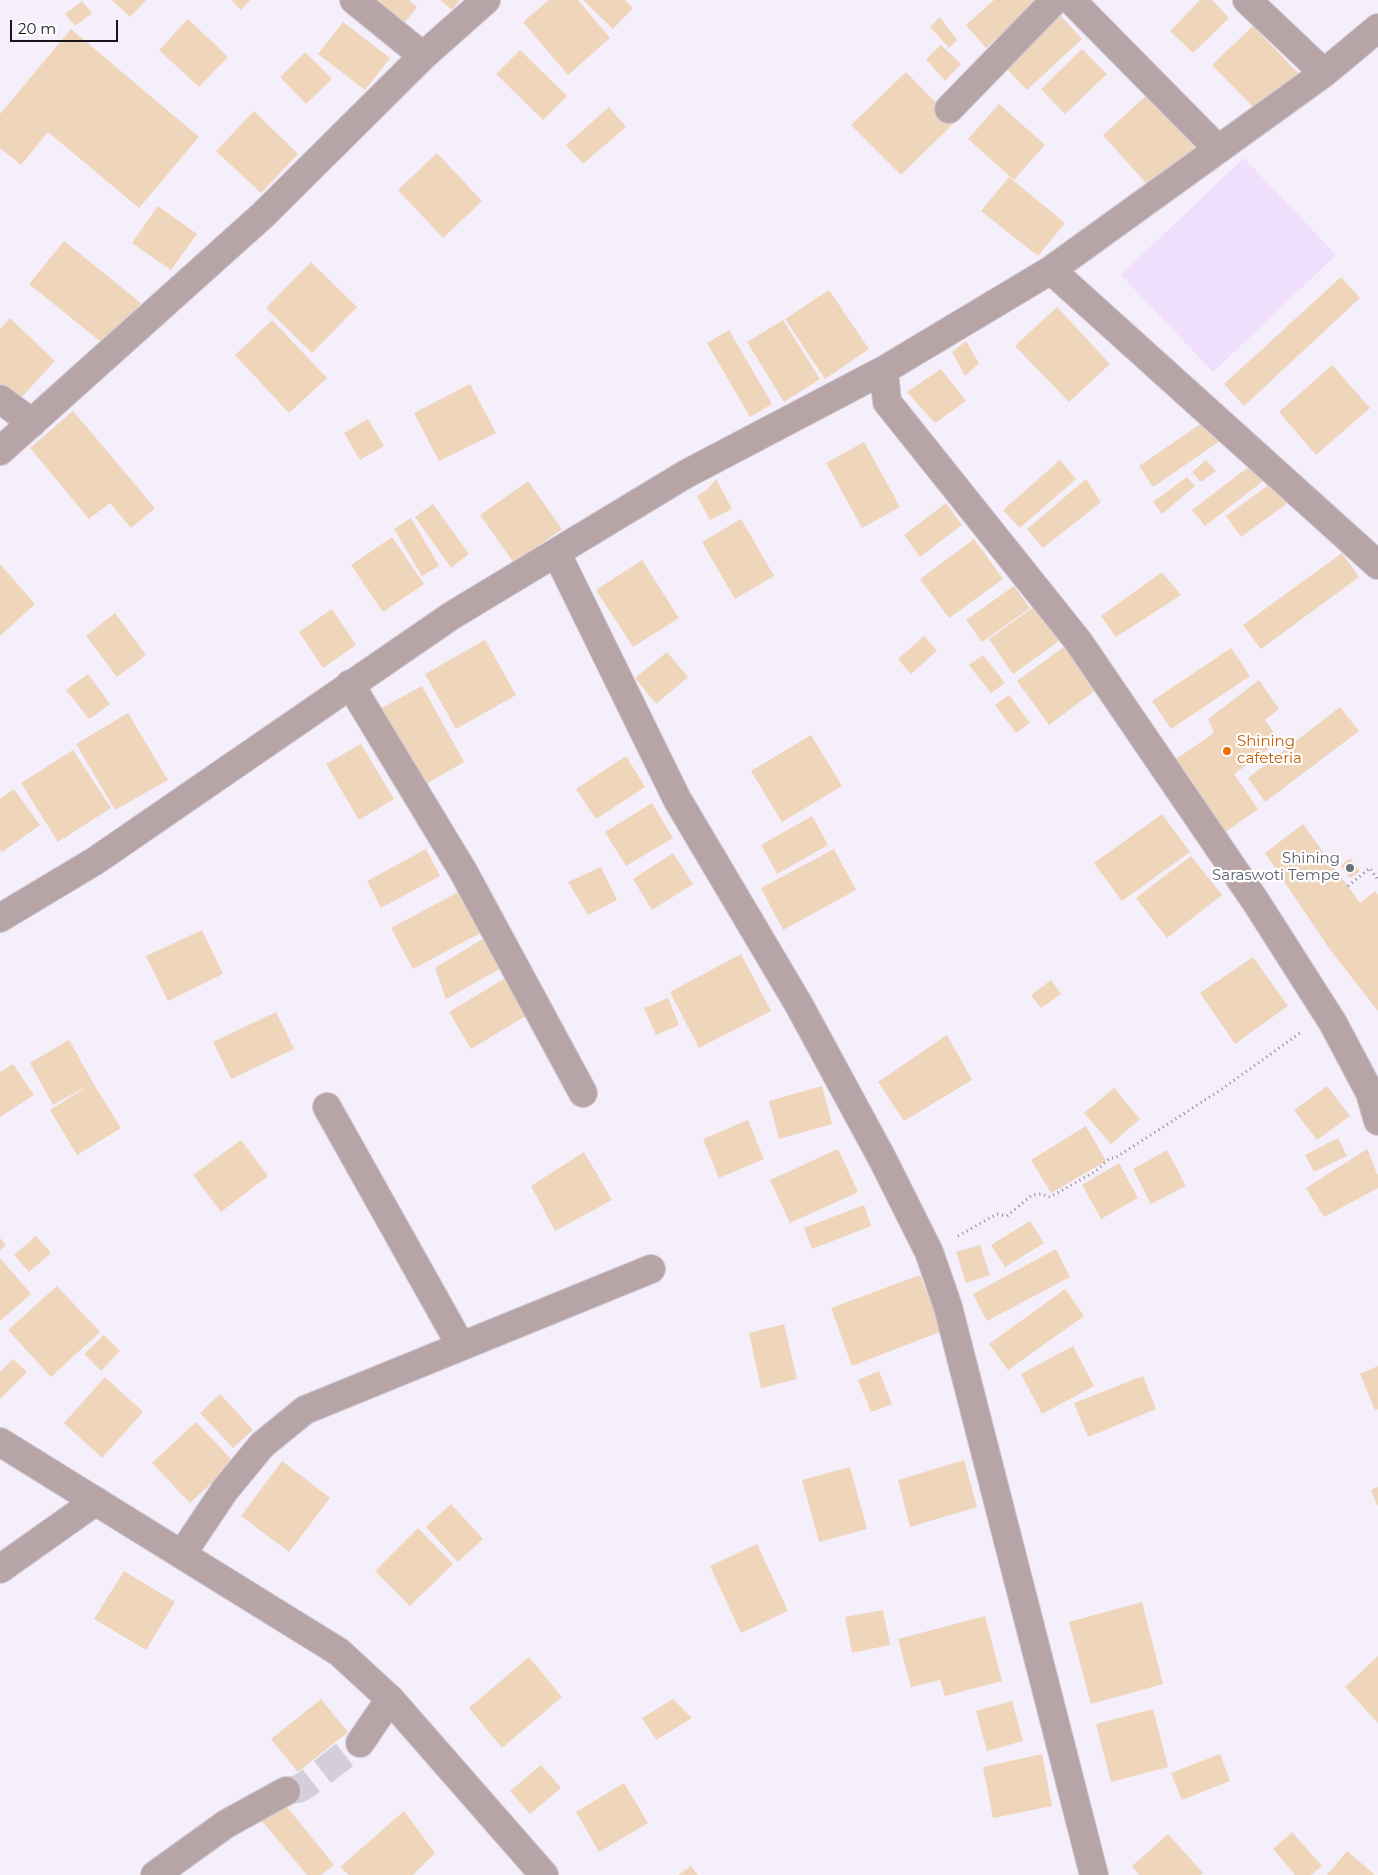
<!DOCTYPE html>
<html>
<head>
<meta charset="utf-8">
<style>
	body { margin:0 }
	#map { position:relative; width:1378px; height:1875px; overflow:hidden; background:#f5eefb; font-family:Montserrat,sans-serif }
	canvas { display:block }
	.scale { position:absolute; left:10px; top:20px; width:108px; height:22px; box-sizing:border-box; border:2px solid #19131d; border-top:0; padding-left:6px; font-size:15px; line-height:18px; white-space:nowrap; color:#19131d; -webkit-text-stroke:4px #fefefe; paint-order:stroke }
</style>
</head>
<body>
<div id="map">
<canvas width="1378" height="1875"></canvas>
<div class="scale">20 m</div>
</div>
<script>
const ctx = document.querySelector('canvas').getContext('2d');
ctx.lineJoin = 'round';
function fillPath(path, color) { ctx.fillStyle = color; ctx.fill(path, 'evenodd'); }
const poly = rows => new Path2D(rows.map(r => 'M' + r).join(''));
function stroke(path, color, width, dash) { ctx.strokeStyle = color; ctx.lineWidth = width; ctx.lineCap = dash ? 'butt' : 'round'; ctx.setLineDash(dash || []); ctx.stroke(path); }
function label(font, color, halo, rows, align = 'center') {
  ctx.font = font + ' Montserrat,sans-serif'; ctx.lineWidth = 4.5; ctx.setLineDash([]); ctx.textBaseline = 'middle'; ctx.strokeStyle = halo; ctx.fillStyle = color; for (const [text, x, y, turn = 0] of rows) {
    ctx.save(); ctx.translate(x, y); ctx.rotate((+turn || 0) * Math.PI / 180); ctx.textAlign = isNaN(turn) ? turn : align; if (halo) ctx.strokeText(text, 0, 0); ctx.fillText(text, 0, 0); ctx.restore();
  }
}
fillPath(poly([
	[1244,158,1336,255,1213,372,1121,275]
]), '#efdefc');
fillPath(poly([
	[112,0,146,0,130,17],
	[231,0,250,0,241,10],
	[364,0,409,0,417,7,400,29],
	[440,0,460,0,452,10],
	[549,0,578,0,610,38,568,75,523,22],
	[583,0,625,0,633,8,613,29],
	[994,0,1039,0,986,48,966,25],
	[1200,0,1212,0,1229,18,1193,53,1170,31],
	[82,1,92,13,75,26,65,14],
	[1058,13,1082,39,1027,90,1003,65],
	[940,17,957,40,949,48,930,27],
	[188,19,228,57,199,87,159,50],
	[343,22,390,58,365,90,318,54],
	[1253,26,1298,73,1258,112,1212,65],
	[71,29,199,137,139,208,48,132,21,165,0,148,0,114],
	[941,45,961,64,945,81,926,59],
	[1082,49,1107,74,1065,114,1041,89],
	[520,50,567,96,543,120,496,74],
	[305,52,332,79,306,104,280,77],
	[906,72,955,122,901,175,851,125],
	[1149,93,1199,147,1152,190,1103,135],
	[999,104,1045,145,1014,180,968,139],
	[609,107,626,127,583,164,566,145],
	[254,111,298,154,261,193,216,151],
	[437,153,482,201,443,238,398,190],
	[1009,177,1065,223,1038,256,981,211],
	[158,206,197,234,171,270,132,243],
	[64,241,141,303,106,346,29,284],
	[311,262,357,307,312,353,266,308],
	[1341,277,1360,298,1244,406,1224,384],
	[829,290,869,349,825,379,785,319],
	[1057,307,1110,364,1069,402,1015,346],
	[10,318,55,361,18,401,0,384,0,329],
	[272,320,327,378,289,413,235,355],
	[783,320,820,379,784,402,747,342],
	[729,330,772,404,750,417,707,343],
	[966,341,979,363,965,376,952,352],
	[1332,365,1370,408,1316,455,1279,412],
	[941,369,966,401,935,423,907,392],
	[470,384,496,433,439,461,414,413],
	[73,411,155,508,131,528,110,503,89,519,30,448],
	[368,419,384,446,360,460,344,433],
	[1205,421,1220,441,1153,487,1139,466],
	[864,442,900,507,862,528,826,463],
	[1060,460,1076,479,1020,528,1003,510],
	[1206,460,1216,471,1201,482,1192,472],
	[1251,465,1263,481,1205,526,1192,510],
	[1187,477,1195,486,1162,514,1153,502],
	[716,479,732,509,710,520,697,496,707,490],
	[1086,479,1101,502,1043,548,1027,529],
	[528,481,562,529,514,563,480,515],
	[1274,481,1289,502,1241,537,1226,516],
	[946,503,962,525,920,557,904,535],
	[433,504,469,554,451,568,415,517],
	[411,518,439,566,422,576,394,529],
	[741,519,774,576,735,599,702,542],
	[392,537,424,584,383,612,351,565],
	[974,539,1003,579,949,618,920,579],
	[1342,553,1359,577,1261,649,1243,625],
	[642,560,679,618,633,647,596,590],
	[0,564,35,604,0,636],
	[1162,572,1181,595,1116,637,1101,616],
	[1014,586,1030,608,982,642,966,620],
	[1035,606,1059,641,1013,674,989,639],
	[332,609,356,645,323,668,299,632],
	[115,613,146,655,117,677,86,636],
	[924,636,937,651,911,674,898,659],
	[485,640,516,695,456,729,425,674],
	[1068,644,1100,687,1049,725,1017,681],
	[1231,648,1250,676,1171,729,1152,701],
	[667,652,688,677,656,704,635,678],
	[983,655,1005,683,991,693,969,665],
	[88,674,110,704,89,719,66,690],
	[1259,680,1279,709,1265,720,1280,741,1234,774,1258,809,1224,833,1173,761,1214,733,1208,719],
	[422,686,464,762,421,787,378,710],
	[1009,695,1030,723,1016,733,995,705],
	[1340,707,1359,731,1265,802,1248,778],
	[128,713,168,780,115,810,76,744],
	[811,735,842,786,782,822,751,771],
	[361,744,394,799,359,820,326,764],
	[73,750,111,808,58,842,21,783],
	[626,756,645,787,596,819,576,789],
	[14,789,40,825,2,852,0,849,0,799],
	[652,803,673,838,626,866,605,832],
	[1162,814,1190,852,1122,901,1094,863],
	[812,816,828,845,777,874,761,845],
	[1303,824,1360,903,1375,891,1378,895,1378,1011,1331,951,1265,853],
	[426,849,440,876,381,908,367,881],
	[834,849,856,890,783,930,761,888],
	[673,853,693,884,652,910,633,879],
	[1191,856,1222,895,1167,938,1136,898],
	[1350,858,1360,871,1350,878,1341,866],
	[601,867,617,900,588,915,568,882],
	[460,891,482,932,413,969,391,928],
	[202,930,223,974,168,1001,146,956],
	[484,938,505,966,446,999,435,968],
	[741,954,771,1011,699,1048,670,992],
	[1253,957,1288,1006,1235,1044,1200,993],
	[507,977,529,1014,471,1049,449,1012],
	[1051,980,1061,994,1041,1008,1031,995],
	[668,998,679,1025,656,1035,644,1008],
	[276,1012,294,1049,231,1079,213,1042],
	[947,1035,972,1080,904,1121,878,1082],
	[69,1040,93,1083,53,1105,30,1063],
	[13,1064,34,1095,0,1117,0,1072],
	[93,1083,121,1128,77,1155,50,1110],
	[822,1086,832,1124,779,1139,769,1101],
	[1327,1086,1350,1116,1317,1140,1294,1110],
	[1114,1088,1140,1119,1111,1144,1084,1113],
	[748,1120,764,1159,719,1178,703,1139],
	[1086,1126,1106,1161,1051,1193,1031,1160],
	[1338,1138,1347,1156,1314,1172,1305,1155],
	[241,1140,268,1176,221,1212,193,1175],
	[838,1149,858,1192,790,1223,770,1180],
	[1367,1149,1378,1176,1378,1188,1324,1217,1306,1188],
	[1167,1150,1186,1186,1151,1204,1133,1169],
	[584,1152,612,1200,555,1231,531,1186],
	[1119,1163,1138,1198,1101,1219,1082,1185],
	[864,1205,871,1226,812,1249,804,1228],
	[1030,1221,1044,1243,1005,1267,991,1245],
	[36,1236,51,1253,29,1272,14,1255],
	[0,1238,6,1245,0,1250],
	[980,1245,990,1275,966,1283,956,1252],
	[1056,1249,1070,1277,987,1321,973,1294],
	[0,1258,31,1294,0,1321],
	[920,1275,942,1331,852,1366,831,1308],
	[57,1286,100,1332,51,1377,8,1330],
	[1065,1289,1084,1316,1008,1370,989,1344],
	[784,1324,797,1379,761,1388,749,1333],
	[104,1335,120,1351,101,1371,84,1354],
	[1073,1346,1094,1386,1042,1414,1021,1374],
	[13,1359,27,1372,0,1399,0,1372],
	[1378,1366,1378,1409,1375,1410,1360,1374],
	[879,1371,892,1404,871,1412,858,1380],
	[1143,1376,1156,1409,1088,1437,1074,1403],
	[105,1377,143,1412,102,1458,64,1423],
	[220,1394,253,1430,233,1448,200,1413],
	[196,1422,234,1462,190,1503,152,1463],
	[964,1460,977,1507,910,1527,898,1480],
	[282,1461,330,1498,289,1552,241,1516],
	[850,1467,867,1529,819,1542,802,1480],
	[1378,1487,1378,1507,1371,1490],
	[451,1504,483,1539,458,1562,426,1527],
	[418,1528,453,1564,410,1606,375,1571],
	[757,1544,788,1611,741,1633,710,1566],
	[124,1571,175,1602,146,1650,94,1619],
	[1142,1602,1163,1684,1091,1704,1069,1622],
	[883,1610,890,1645,852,1653,845,1617],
	[985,1616,1002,1681,945,1696,940,1680,911,1687,898,1639],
	[1378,1656,1378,1723,1345,1687],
	[529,1657,562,1697,502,1748,469,1708],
	[321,1699,348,1732,298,1772,271,1739],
	[673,1699,692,1718,656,1740,642,1718],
	[1012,1701,1023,1741,987,1751,976,1711],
	[1153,1709,1168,1767,1111,1782,1096,1724],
	[1042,1754,1052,1806,993,1818,983,1767],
	[1220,1754,1230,1781,1182,1800,1171,1773],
	[541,1765,561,1788,530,1814,510,1791],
	[624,1783,648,1823,599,1852,576,1812],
	[283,1802,334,1865,321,1875,307,1875,261,1820],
	[404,1811,435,1853,413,1875,349,1875,340,1867],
	[1292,1832,1322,1866,1311,1875,1295,1875,1273,1849],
	[1168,1834,1203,1873,1200,1875,1139,1875,1132,1866],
	[1347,1851,1375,1875,1327,1875],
	[691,1866,698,1875,678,1875]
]), '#efd6ba');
stroke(poly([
	[286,1791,298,1789,307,1784,360,1743]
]), '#d4cdda', 28, [28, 14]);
const minor = poly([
	[354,0,423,56],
	[1071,0,1217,148],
	[1247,0,1324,73,1378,28],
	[949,109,1055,0],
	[1051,270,1378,565],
	[884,370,887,402,1078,641,1256,902,1333,1023,1370,1093,1378,1121],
	[0,399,32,423],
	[0,451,263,215,423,56,486,0],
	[557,554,677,799,799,1005,883,1160,929,1252,948,1307,1094,1875],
	[350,684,463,871,583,1093],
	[0,918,95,861,451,616,686,474,884,370,1051,270,1324,73],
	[327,1107,461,1346],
	[0,1442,339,1652,390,1699,544,1875],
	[182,1554,225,1490,262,1445,305,1410,651,1269],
	[0,1569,96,1501],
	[360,1743,390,1699],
	[155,1875,226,1824,286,1791]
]);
stroke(minor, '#d2cbd7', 30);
stroke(poly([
	[1348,886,1370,868,1378,880],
	[958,1236,997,1214,1007,1216,1032,1195,1041,1194,1050,1197,1096,1171,1110,1158,1115,1158,1219,1091,1300,1033]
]), '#8b8591', 3, [1, 4]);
stroke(minor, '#b6a4a6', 28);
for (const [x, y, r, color] of [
	[1227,751,5,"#e8710a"],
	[1350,868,5,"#6b7280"]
]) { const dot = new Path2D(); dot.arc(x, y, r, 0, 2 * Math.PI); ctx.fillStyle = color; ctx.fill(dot); stroke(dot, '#fefefe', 2); }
label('15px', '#c56008', '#fefefe', [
	["Shining",1237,742],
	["cafeteria",1237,759]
], 'left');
label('15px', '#5b616d', '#fefefe', [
	["Shining",1340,859],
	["Saraswoti Tempe",1340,876]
], 'right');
</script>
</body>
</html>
